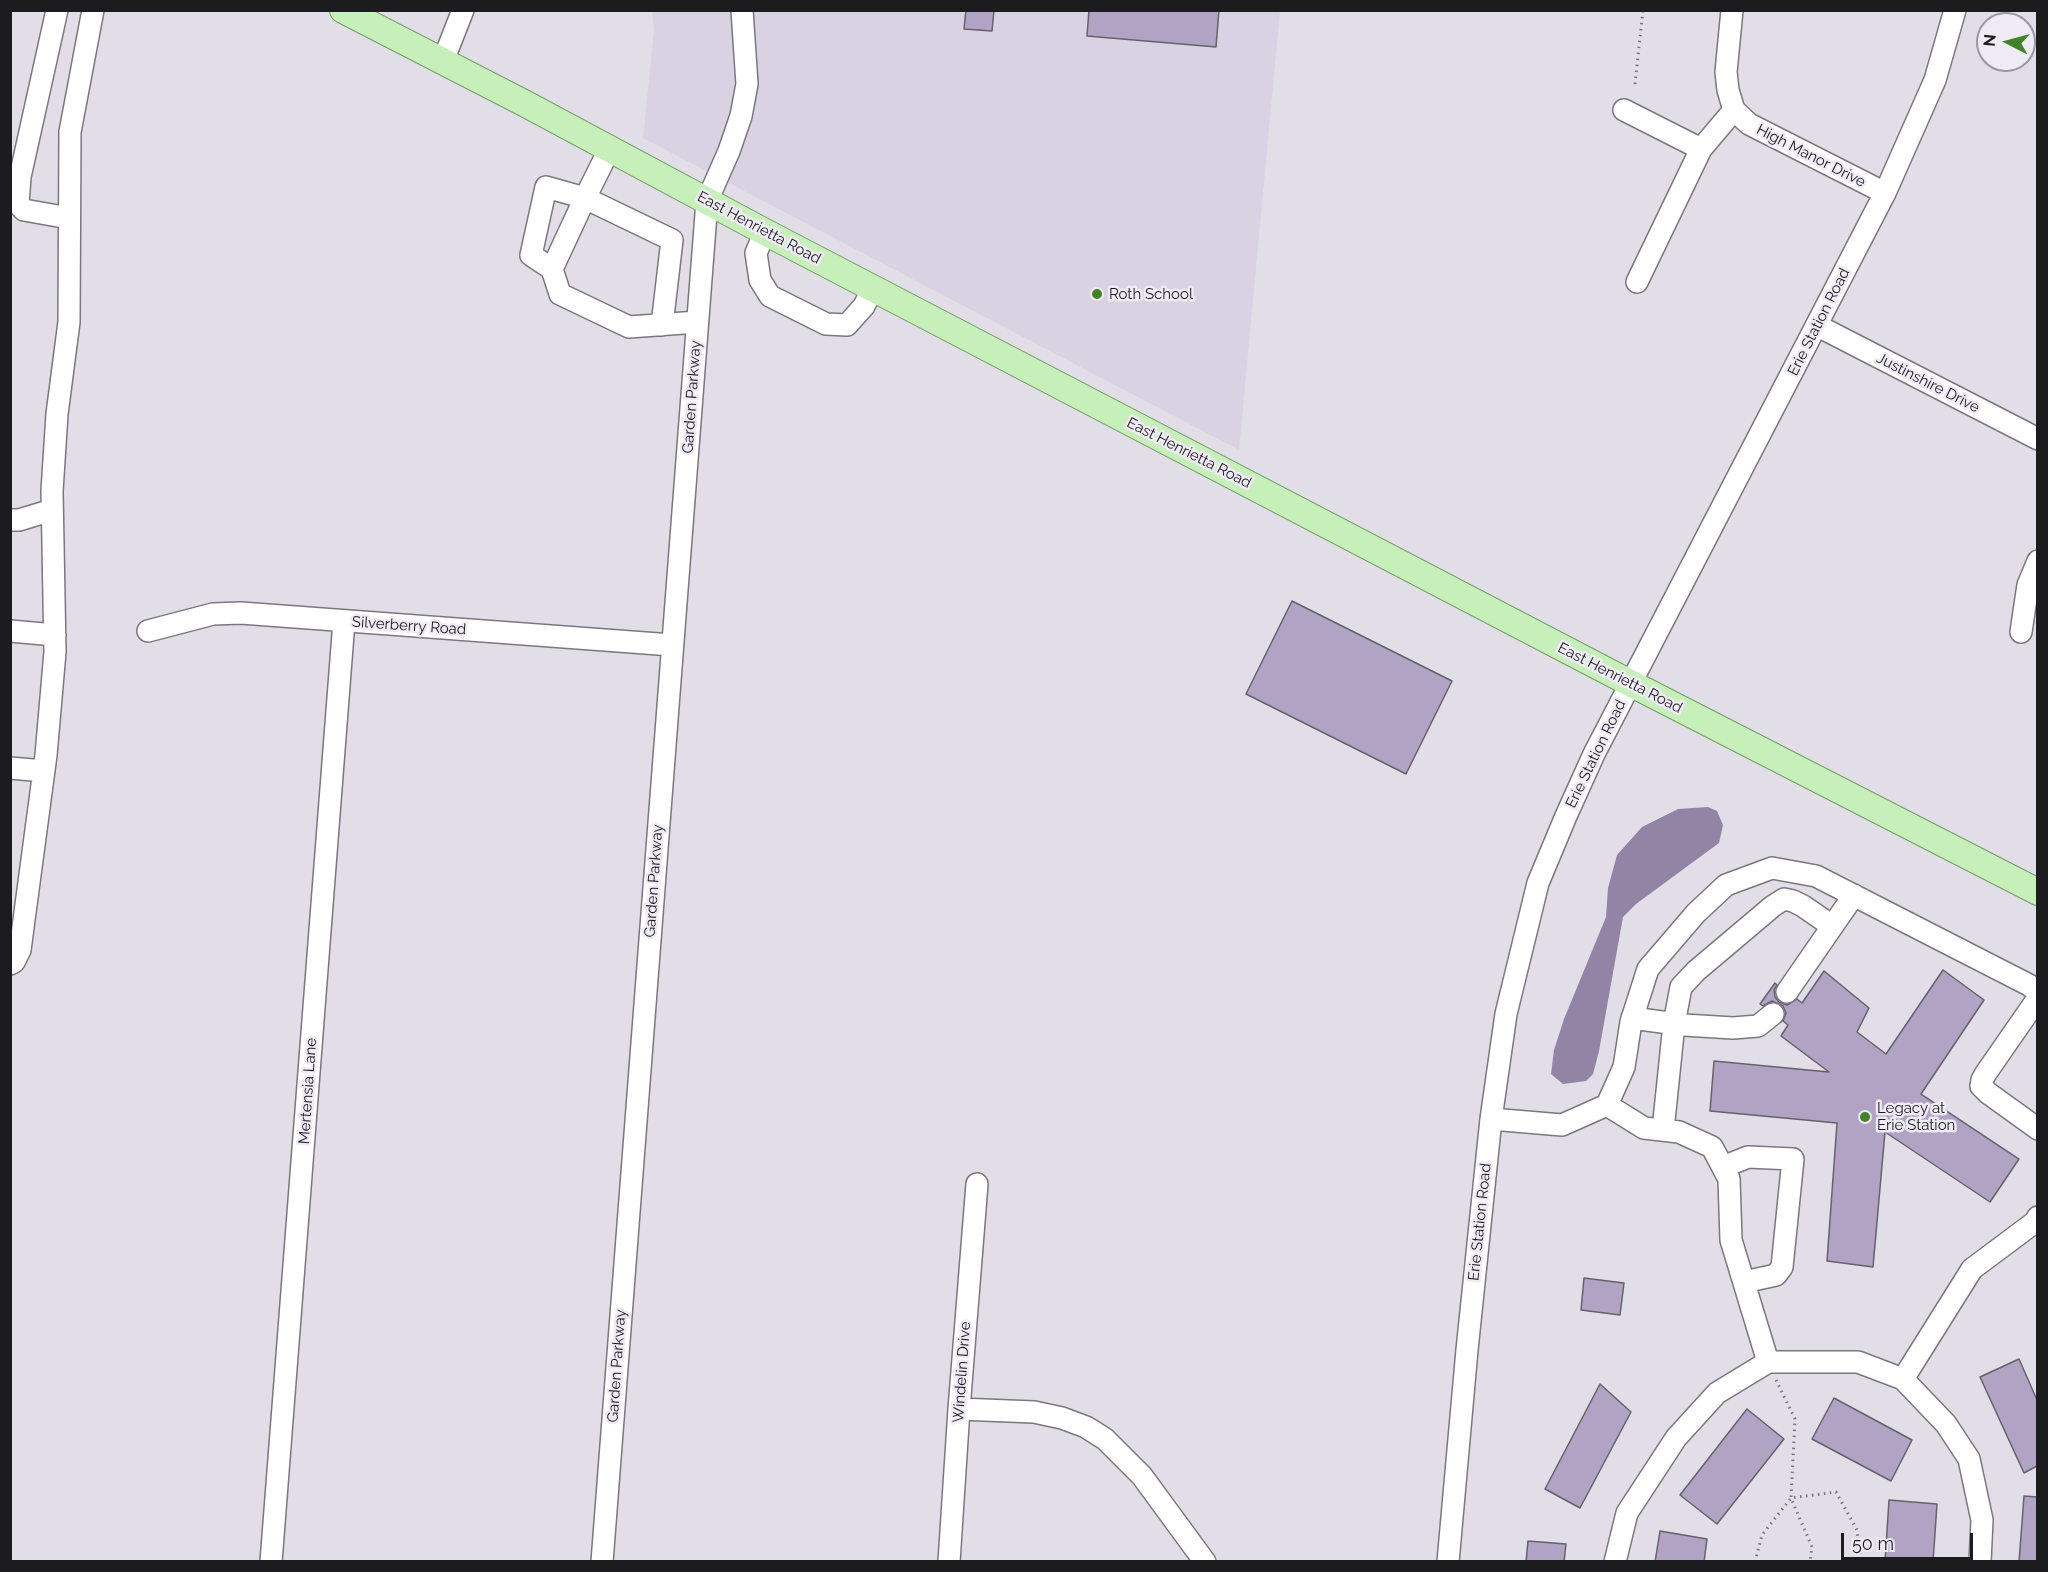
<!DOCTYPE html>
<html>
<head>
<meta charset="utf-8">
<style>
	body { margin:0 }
	#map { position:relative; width:2048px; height:1572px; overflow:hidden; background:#e2dee8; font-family:Raleway,sans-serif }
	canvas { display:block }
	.frame { position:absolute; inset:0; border:12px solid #1c1b1e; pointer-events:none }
	.north { position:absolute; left:1976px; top:12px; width:60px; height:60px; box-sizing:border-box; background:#efebf5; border:2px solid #9b989f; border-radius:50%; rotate:276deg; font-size:16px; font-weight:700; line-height:24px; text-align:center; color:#1c1b1e }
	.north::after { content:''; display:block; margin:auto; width:21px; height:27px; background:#428325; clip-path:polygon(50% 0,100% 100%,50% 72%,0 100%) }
	.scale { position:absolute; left:1841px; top:1533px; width:132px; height:27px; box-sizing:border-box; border:3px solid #1c1b1e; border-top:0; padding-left:8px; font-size:18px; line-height:21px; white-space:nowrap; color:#1c1b1e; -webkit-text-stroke:4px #efebf5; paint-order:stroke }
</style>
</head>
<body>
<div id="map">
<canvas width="2048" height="1572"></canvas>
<div class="frame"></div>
<div class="north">N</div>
<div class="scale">50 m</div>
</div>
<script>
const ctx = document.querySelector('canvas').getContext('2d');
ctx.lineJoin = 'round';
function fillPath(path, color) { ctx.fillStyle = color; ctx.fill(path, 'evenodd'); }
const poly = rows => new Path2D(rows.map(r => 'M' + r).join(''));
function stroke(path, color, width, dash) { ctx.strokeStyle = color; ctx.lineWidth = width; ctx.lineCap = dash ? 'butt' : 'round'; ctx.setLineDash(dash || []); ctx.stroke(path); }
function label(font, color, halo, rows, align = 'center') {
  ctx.font = font + ' Raleway,sans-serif'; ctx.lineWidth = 5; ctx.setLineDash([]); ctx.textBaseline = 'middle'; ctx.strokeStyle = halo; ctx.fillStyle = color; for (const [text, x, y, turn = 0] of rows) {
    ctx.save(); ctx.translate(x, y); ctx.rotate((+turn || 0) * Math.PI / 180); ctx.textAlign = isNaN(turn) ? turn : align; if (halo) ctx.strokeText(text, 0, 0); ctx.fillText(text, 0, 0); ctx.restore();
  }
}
fillPath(poly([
	[652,11,1280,11,1239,450,643,138,654,31]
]), '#d8d2e2');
fillPath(poly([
	[1708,807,1717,811,1723,825,1719,843,1636,904,1623,917,1599,1051,1593,1074,1586,1081,1563,1084,1551,1074,1554,1050,1564,1019,1606,917,1608,888,1617,855,1642,827,1678,809]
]), '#9184a4');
const building = poly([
	[966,10,994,10,992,31,964,29,966,10],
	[1089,10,1219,10,1216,47,1087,36,1089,10],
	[1292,601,1452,681,1406,774,1246,694,1292,601],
	[1943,970,1984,1000,1921,1094,2019,1159,1990,1202,1885,1132,1873,1267,1827,1261,1837,1123,1710,1111,1714,1061,1829,1072,1781,1036,1788,1025,1783,1021,1786,1013,1783,1006,1772,1001,1763,1006,1760,1004,1775,983,1777,985,1774,990,1775,997,1779,1002,1787,1005,1797,999,1802,1003,1824,971,1869,1008,1857,1032,1886,1054,1943,970],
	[1584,1278,1624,1283,1620,1315,1581,1310,1584,1278],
	[2019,1359,2037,1400,2037,1466,2024,1473,1980,1377,2019,1359],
	[1600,1384,1631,1412,1580,1508,1545,1489,1600,1384],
	[1834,1398,1912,1440,1891,1481,1812,1439,1834,1398],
	[1747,1409,1784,1439,1717,1524,1680,1495,1747,1409],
	[2024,1496,2037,1497,2037,1562,2019,1562,2024,1496],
	[1889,1500,1937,1504,1933,1562,1885,1562,1889,1500],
	[1660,1531,1707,1539,1704,1562,1655,1562,1660,1531],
	[1528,1541,1566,1544,1564,1562,1526,1562,1528,1541]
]);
fillPath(building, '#b0a3c3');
stroke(building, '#65626a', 1.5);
const minor = poly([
	[57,10,20,177,18,204,24,210,69,218],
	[1732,10,1726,72,1728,90,1734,110,1749,124,1885,193],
	[443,61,463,10],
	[1624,110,1701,149],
	[609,150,585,198,546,187,531,255,552,269,560,294,629,327,697,322],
	[765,232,756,253,760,280,770,296,826,324,847,325,864,306,873,288],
	[552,269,585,198,672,240,662,325],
	[1637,282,1701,149,1734,110],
	[1818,326,2038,439],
	[10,520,19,520,52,510],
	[10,631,55,635],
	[148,631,213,614,241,613,672,645],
	[2021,632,2028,585,2038,561],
	[10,768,44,771],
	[10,964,14,962,20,950,46,755,55,652,52,491,57,414,69,322,70,132,93,10],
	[1787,992,1854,895],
	[2038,998,1986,1073,1982,1080,1981,1086,1988,1093,2038,1129],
	[1632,1018,1684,1025,1733,1028,1758,1026,1773,1014],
	[1607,1105,1644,1128,1679,1132,1712,1147,1729,1179,1731,1240,1768,1362],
	[1491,1119,1562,1125,1607,1105,1624,1067,1631,1022,1648,969,1696,913,1726,885,1772,868,1816,876,2029,985,2038,992],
	[1663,1130,1674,1024,1681,987,1696,971,1773,906,1784,899,1793,901,1803,906,1832,926],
	[1723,1167,1748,1157,1793,1159,1782,1267,1776,1275,1744,1282],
	[1903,1379,1972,1269,2035,1222,2038,1217],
	[959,1409,1034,1412,1062,1418,1086,1427,1105,1439,1142,1476,1205,1562],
	[271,1562,344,621],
	[602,1562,707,201,729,151,741,116,747,84,742,10],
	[949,1562,959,1409,977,1184],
	[1448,1562,1467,1350,1491,1119,1506,1014,1538,883,1566,816,1594,754,1885,193,1935,80,1955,10],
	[1615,1562,1627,1513,1676,1438,1717,1393,1768,1362,1858,1362,1903,1379,1946,1424,1969,1459,1982,1520,1980,1562]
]);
const major = poly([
	[343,10,524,103,765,232,1630,683,2038,892]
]);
stroke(minor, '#7a777f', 24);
stroke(major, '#739e65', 28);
stroke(poly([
	[1635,84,1643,10],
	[1776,1380,1795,1419,1791,1498,1812,1547,1810,1562],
	[1755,1562,1762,1535,1791,1498,1836,1492,1857,1530,1861,1562]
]), '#77757b', 3, [1.5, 4.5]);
stroke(minor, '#fff', 21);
stroke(major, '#c7efb9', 26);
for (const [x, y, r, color] of [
	[1097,294,6,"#428325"],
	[1865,1117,6,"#428325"]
]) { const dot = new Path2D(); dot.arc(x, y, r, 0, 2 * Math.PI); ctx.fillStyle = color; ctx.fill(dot); stroke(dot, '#efebf5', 2); }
label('15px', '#1c1b1e', '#efebf5', [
	["High Manor Drive",1811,156,27],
	["East Henrietta Road",759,228,28],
	["Erie Station Road",1819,322,-63],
	["Justinshire Drive",1928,383,27],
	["Garden Parkway",692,397,-86],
	["East Henrietta Road",1189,453,27],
	["Silverberry Road",409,626,4],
	["East Henrietta Road",1620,678,27],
	["Erie Station Road",1596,754,-64],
	["Garden Parkway",654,881,-86],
	["Mertensia Lane",308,1091,-86],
	["Erie Station Road",1480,1222,-84],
	["Garden Parkway",617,1366,-86],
	["Windelin Drive",962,1372,-86]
]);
label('15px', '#1c1b1e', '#efebf5', [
	["Roth School",1109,294],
	["Legacy at",1877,1108],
	["Erie Station",1877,1125]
], 'left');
</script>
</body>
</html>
